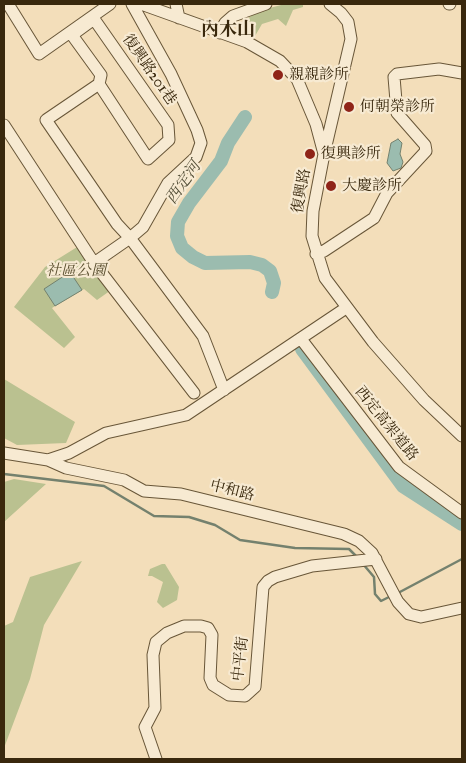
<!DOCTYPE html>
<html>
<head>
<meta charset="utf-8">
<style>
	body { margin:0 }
	#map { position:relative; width:466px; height:763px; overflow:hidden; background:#f3deba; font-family:"IM FELL Great Primer",serif }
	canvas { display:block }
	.frame { position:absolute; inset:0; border:5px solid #39280d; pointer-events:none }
</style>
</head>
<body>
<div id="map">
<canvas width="466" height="763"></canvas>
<div class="frame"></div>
</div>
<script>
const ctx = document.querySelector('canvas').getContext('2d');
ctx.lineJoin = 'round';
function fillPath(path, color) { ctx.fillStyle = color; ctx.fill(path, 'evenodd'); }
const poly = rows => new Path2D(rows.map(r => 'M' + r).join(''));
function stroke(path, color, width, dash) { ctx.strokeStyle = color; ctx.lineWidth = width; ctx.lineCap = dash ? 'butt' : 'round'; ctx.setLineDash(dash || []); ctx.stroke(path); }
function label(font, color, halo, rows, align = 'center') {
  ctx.font = font + ' "IM FELL Great Primer","Noto Serif TC",serif'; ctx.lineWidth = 4.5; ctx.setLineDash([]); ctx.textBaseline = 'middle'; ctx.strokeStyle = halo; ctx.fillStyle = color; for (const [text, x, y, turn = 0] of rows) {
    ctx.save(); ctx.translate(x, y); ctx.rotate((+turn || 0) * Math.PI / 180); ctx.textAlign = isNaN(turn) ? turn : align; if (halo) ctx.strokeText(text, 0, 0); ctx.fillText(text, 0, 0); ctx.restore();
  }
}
fillPath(poly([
	[285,4,303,4,303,7,293,10,286,26,278,19,262,24,255,36,245,32,243,25,247,19,258,11],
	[82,244,114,288,97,300,84,289,52,308,75,337,64,348,14,307,45,267],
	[4,379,75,422,66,443,17,445,4,438],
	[14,479,46,484,4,522,4,482],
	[82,561,44,625,30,679,4,748,4,626,13,622,30,577],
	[162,564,165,564,179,587,177,600,163,608,157,602,163,582,152,576,148,576,150,569]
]), '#bac190');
const water = poly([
	[398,139,402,143,400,154,403,162,401,168,393,171,387,163,391,143,398,139],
	[70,272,82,290,55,306,44,289,70,272]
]);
fillPath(water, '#9bbcaf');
stroke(water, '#74816e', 1);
stroke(poly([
	[4,474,104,486,154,516,189,517,215,525,240,540,295,548,349,549,358,558],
	[363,564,374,577,375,594,381,601,391,596],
	[398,593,462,559]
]), '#74816e', 2.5);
stroke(poly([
	[245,117,228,143,221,161,189,203,178,222,177,236,182,248,193,257,205,263,250,262,262,265,270,271,274,283,272,292],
	[302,349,403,486,462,524]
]), '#9bbcaf', 14);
const minor = poly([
	[8,4,39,54,110,4],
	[132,4,171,74,197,130,201,143,196,157,168,183,143,227,130,238,203,336,224,390],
	[141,4,247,42,280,61,297,79,316,124,324,154,313,211,312,236,325,278,373,342,424,400,462,436],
	[176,4,179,18],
	[449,4,450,4],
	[220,33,225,23,233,16,266,4],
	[4,125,94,263,194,393],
	[325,150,351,39,348,22,341,13,330,4],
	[316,254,324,251,374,218,387,193,426,151,425,145,397,113,394,77,397,74,439,69,462,73],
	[94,263,130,238,117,224,46,120,99,84,148,159,169,140,168,125,94,19,72,35,101,75,99,84],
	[301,339,399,467,462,513],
	[4,453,48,460,69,453,106,433,186,415,346,308],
	[48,460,66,468,124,480,144,491,181,494,344,534,359,541,372,553,398,602,409,614,421,617,462,608],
	[156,759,145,727,155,708,153,655,156,642,167,633,184,626,201,626,208,628,212,635,210,678,213,685,229,695,245,696,255,687,263,587,268,581,275,577,312,566,376,559]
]);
stroke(minor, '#685638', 13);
stroke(minor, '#f7ead2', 11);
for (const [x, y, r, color] of [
	[278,75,6,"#8f2418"],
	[349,107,6,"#8f2418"],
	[310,154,6,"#8f2418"],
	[331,186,6,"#8f2418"]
]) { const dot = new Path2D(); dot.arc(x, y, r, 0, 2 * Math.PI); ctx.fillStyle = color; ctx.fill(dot); stroke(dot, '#f7ead2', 2); }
label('15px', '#39280d', '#f7ead2', [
	["復興路201巷",149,70,55],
	["復興路",302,191,-80],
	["西定高架道路",386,424,51],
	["中和路",232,491,14],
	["中平街",241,659,-83]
]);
label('15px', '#39280d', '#f7ead2', [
	["親親診所",289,75],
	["何朝榮診所",360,107],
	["復興診所",321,154],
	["大慶診所",342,186]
], 'left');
label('italic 15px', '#594e2e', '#f7ead2', [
	["社區公園",76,271]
]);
label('italic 16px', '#524d36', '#f7ead2', [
	["西定河",184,183,-55]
]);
label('bold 18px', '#39280d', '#f7ead2', [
	["內木山",228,31]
]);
</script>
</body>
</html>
